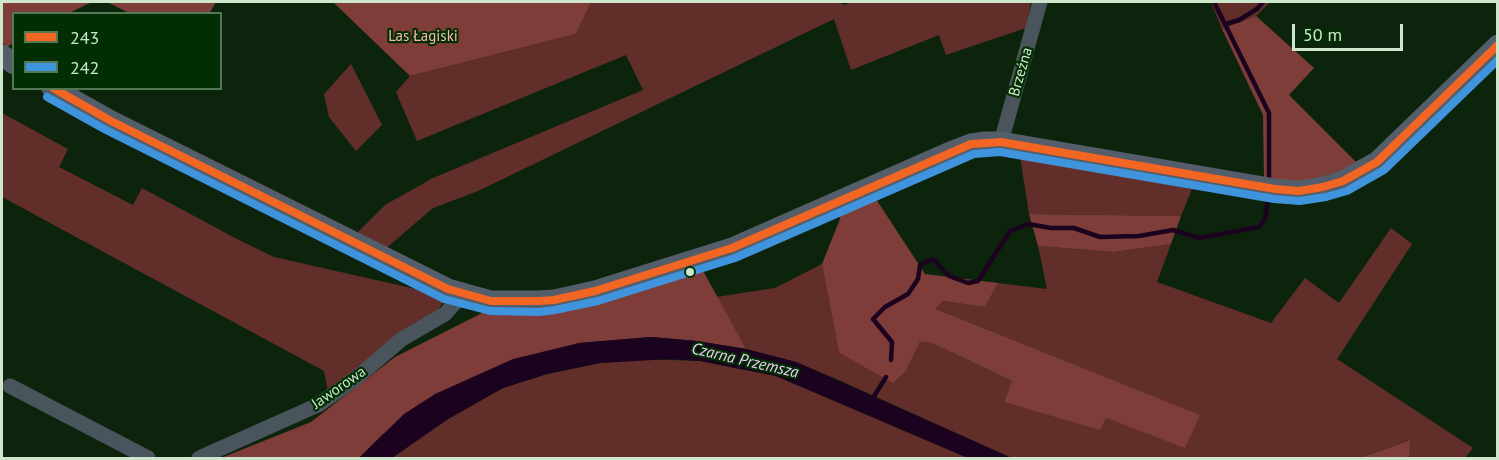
<!DOCTYPE html>
<html>
<head>
<meta charset="utf-8">
<style>
	body { margin:0 }
	#map { position:relative; width:1499px; height:460px; overflow:hidden; background:#0c240c; font-family:"PT Sans",sans-serif }
	canvas { display:block }
	.frame { position:absolute; inset:0; border:3px solid #cee6cc; pointer-events:none }
	.legend { position:absolute; left:12px; top:12px; width:210px; height:78px; box-sizing:border-box; background:#012e02; border:2px solid #537853; margin:0; padding:8px 10px; list-style:none; font-size:18px; color:#cee6cc }
	.legend li { display:flex; align-items:center; gap:12px; height:30px }
	.legend b { width:30px; border:2px solid #537853 }
	.scale { position:absolute; left:1292px; top:24px; width:111px; height:27px; box-sizing:border-box; border:3px solid #cee6cc; border-top:0; padding-left:8px; font-size:18px; line-height:21px; white-space:nowrap; color:#cee6cc; -webkit-text-stroke:4px #012e02; paint-order:stroke }
</style>
</head>
<body>
<div id="map">
<canvas width="1499" height="460"></canvas>
<div class="frame"></div>
<ul class="legend">
<li><b style="height:8px;background:#f26522"></b>243</li>
<li><b style="height:8px;background:#4094de"></b>242</li>
</ul>
<div class="scale">50 m</div>
</div>
<script>
const ctx = document.querySelector('canvas').getContext('2d');
ctx.lineJoin = 'round';
function fillPath(path, color) { ctx.fillStyle = color; ctx.fill(path, 'evenodd'); }
const poly = rows => new Path2D(rows.map(r => 'M' + r).join(''));
function stroke(path, color, width, dash) { ctx.strokeStyle = color; ctx.lineWidth = width; ctx.lineCap = dash ? 'butt' : 'round'; ctx.setLineDash(dash || []); ctx.stroke(path); }
function label(font, color, halo, rows, align = 'center') {
  ctx.font = font + ' "PT Sans",sans-serif'; ctx.lineWidth = 4.5; ctx.setLineDash([]); ctx.textBaseline = 'middle'; ctx.strokeStyle = halo; ctx.fillStyle = color; for (const [text, x, y, turn = 0] of rows) {
    ctx.save(); ctx.translate(x, y); ctx.rotate((+turn || 0) * Math.PI / 180); ctx.textAlign = isNaN(turn) ? turn : align; if (halo) ctx.strokeText(text, 0, 0); ctx.fillText(text, 0, 0); ctx.restore();
  }
}
fillPath(poly([
	[591,2,841,2,843,5,852,2,1031,2,1026,28,946,55,939,35,851,70,834,19,478,191,433,208,384,250,354,236,385,205,433,178,643,90,626,55,417,141,396,92,410,76,576,34],
	[1211,2,1270,2,1256,16,1222,29],
	[351,64,382,125,356,151,329,117,324,94],
	[2,113,68,149,59,167,133,205,142,188,235,238,274,257,447,296,438,310,328,392,324,371,2,197],
	[1020,157,1192,189,1181,216,1029,214],
	[1391,228,1412,244,1337,359,1473,448,1465,458,1409,458,1409,440,1360,458,1011,458,841,381,796,362,746,349,716,297,775,288,822,264,839,353,893,382,906,371,920,342,932,343,1012,381,1004,402,1100,429,1106,418,1185,447,1199,415,936,309,943,301,985,307,998,283,1047,289,1038,246,1114,252,1171,244,1157,282,1271,323,1305,278,1339,303],
	[642,359,700,361,776,376,968,458,392,458,448,419,503,388,547,374,600,363]
]), '#622e2a');
fillPath(poly([
	[2,2,92,2,69,13,14,14,13,43,7,47,2,42],
	[107,2,216,2,209,14,129,13],
	[333,2,591,2,576,34,410,76],
	[1256,16,1314,68,1289,95,1359,165,1297,185,1264,181,1263,115,1222,29],
	[874,196,925,274,998,283,985,307,943,301,936,309,1200,415,1185,448,1106,418,1100,430,1004,402,1012,381,932,343,920,342,906,371,893,383,839,353,822,264,840,219,838,212],
	[1029,214,1181,216,1171,244,1114,252,1038,246],
	[701,267,746,349,697,341,651,337,579,343,383,434,359,458,221,458,311,422,395,357,488,310],
	[1410,440,1409,458,1360,458]
]), '#7e3d39');
fillPath(poly([
	[651,337,697,341,746,349,796,362,1012,458,968,458,776,376,700,361,671,359,600,363,547,374,503,388,448,419,392,458,359,458,404,414,435,394,513,359,579,343]
]), '#1b0320');
stroke(poly([
	[1214,2,1269,113,1269,183],
	[1226,24,1239,20,1257,9,1263,2],
	[891,360,892,342,873,319,885,307,908,294,918,279,920,265,933,259,949,276,968,283,978,281,1010,231,1028,224,1051,228,1074,228,1100,237,1139,236,1173,230,1199,238,1259,227,1265,219,1268,198],
	[871,401,886,377]
]), '#1b0320', 4.5);
stroke(poly([
	[1001,142,1040,2],
	[10,386,148,458],
	[199,458,318,405,355,379,402,339,445,314,463,294]
]), '#49545d', 15);
stroke(poly([
	[2,55,14,64],
	[52,88,111,121,448,289,491,301,539,301,554,300,595,291,732,248,950,152,971,144,985,142,1001,142,1275,189,1299,191,1323,187,1343,181,1377,162,1498,45]
]), '#535e6a', 21);
stroke(poly([
	[53,88,111,121,448,289,491,301,539,301,554,300,595,291,732,248,971,144,1001,142,1275,189,1299,191,1323,187,1343,181,1377,162,1498,45]
]), '#f26522', 8);
stroke(poly([
	[47,97,106,130,444,299,490,311,539,312,555,310,598,301,735,258,974,154,1000,152,1274,199,1300,201,1326,197,1347,191,1384,170,1498,60]
]), '#4094de', 8);
for (const [x, y, r, color] of [
	[690,272,5,"#cee6cc"]
]) { const dot = new Path2D(); dot.arc(x, y, r, 0, 2 * Math.PI); ctx.fillStyle = color; ctx.fill(dot); stroke(dot, '#012e02', 2); }
label('15px', '#feb7b3', '#012e02', [
	["Las Łagiski",423,37]
]);
label('15px', '#cee6cc', '#012e02', [
	["Brzeźna",1021,72,-74],
	["Jaworowa",339,388,-35]
]);
label('italic 16px', '#f6c9fb', '#012e02', [
	["Czarna Przemsza",745,361,13]
]);
</script>
</body>
</html>
